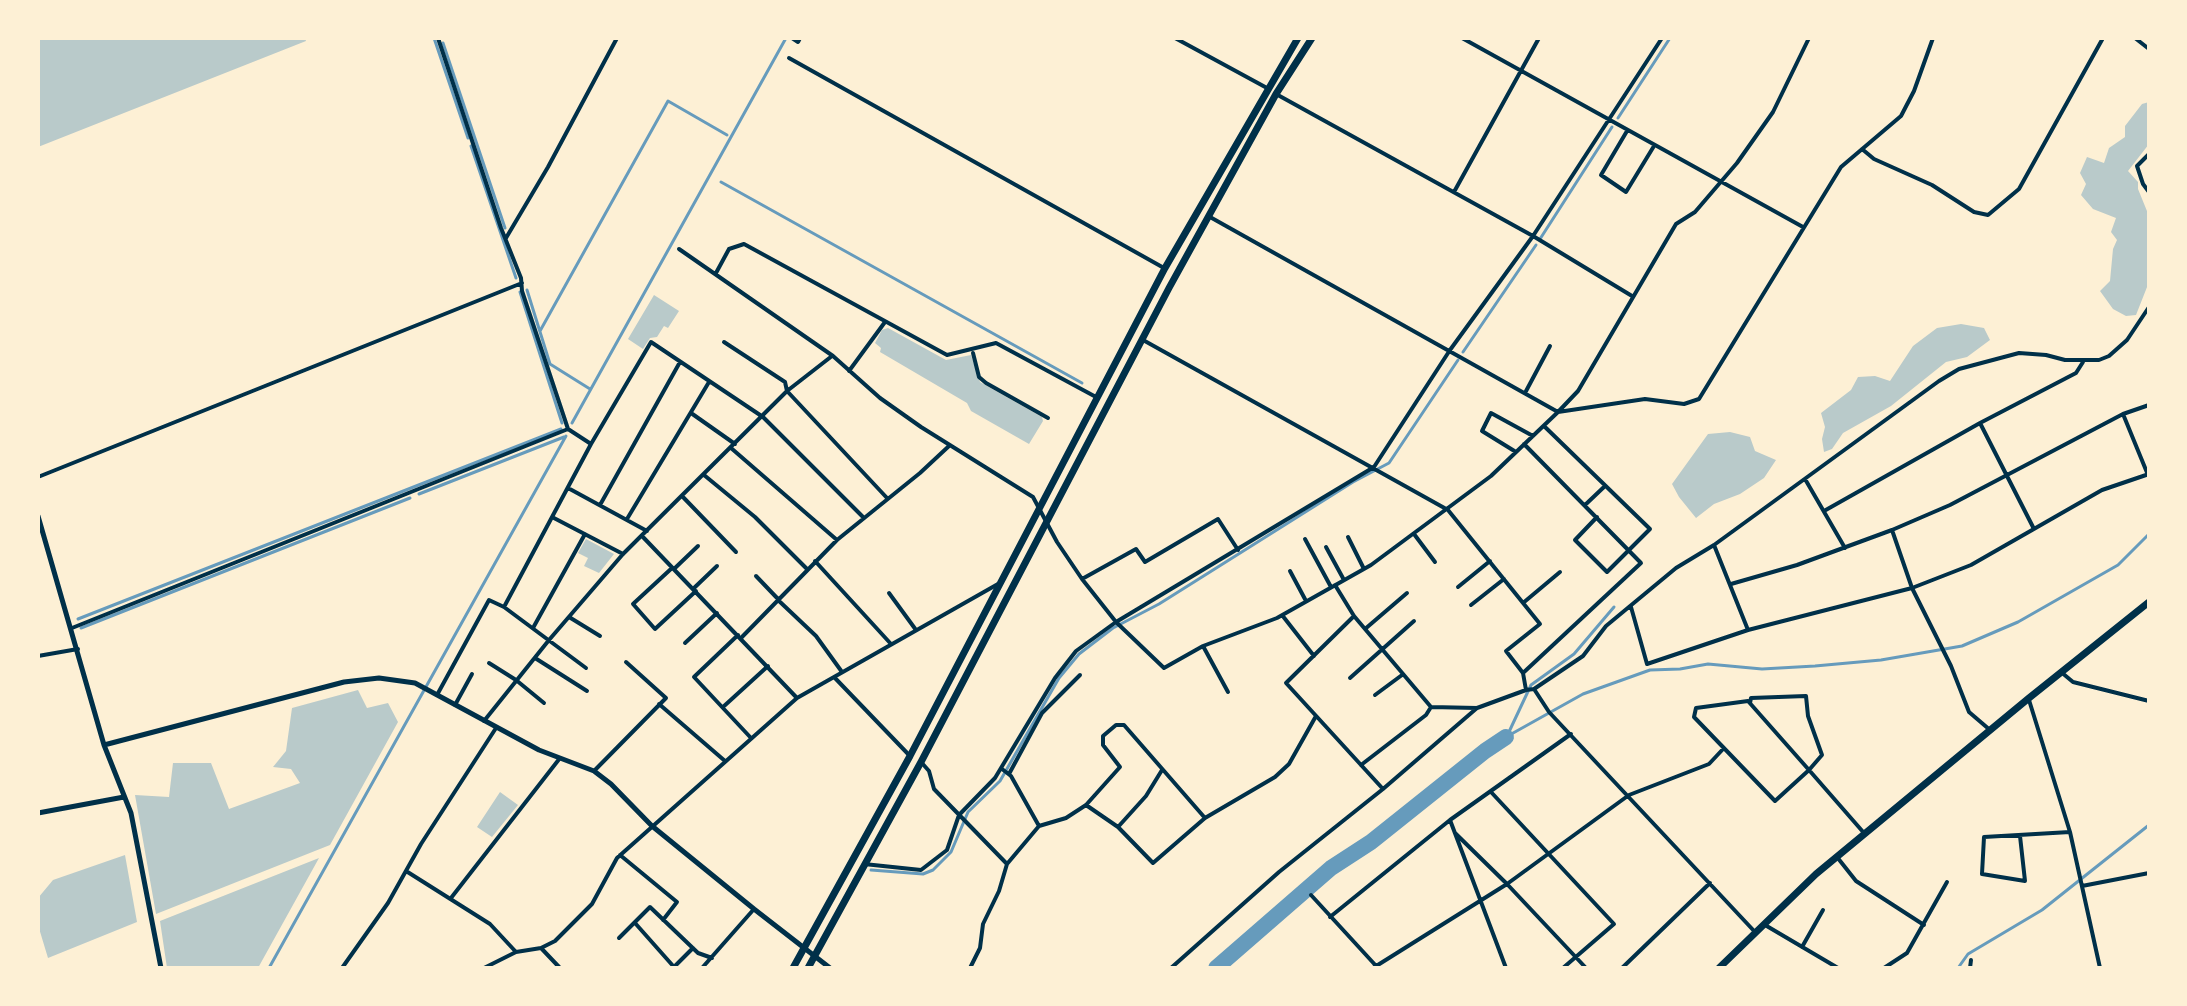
<!DOCTYPE html>
<html>
<head>
<meta charset="utf-8">
<style>
	body { margin:0 }
	#map { position:relative; width:2187px; height:1006px; overflow:hidden; background:#fdf0d5; font-family:"Asap Condensed",sans-serif }
	canvas { display:block }
	.frame { position:absolute; inset:0; border:40px solid #fdf0d5; pointer-events:none }
</style>
</head>
<body>
<div id="map">
<canvas width="2187" height="1006"></canvas>
<div class="frame"></div>
</div>
<script>
const ctx = document.querySelector('canvas').getContext('2d');
ctx.lineJoin = 'round';
function fillPath(path, color) { ctx.fillStyle = color; ctx.fill(path, 'evenodd'); }
const poly = rows => new Path2D(rows.map(r => 'M' + r).join(''));
function stroke(path, color, width, dash) { ctx.strokeStyle = color; ctx.lineWidth = width; ctx.lineCap = dash ? 'butt' : 'round'; ctx.setLineDash(dash || []); ctx.stroke(path); }
fillPath(poly([
	[38,38,305,38,306,41,38,147],
	[2149,102,2149,144,2128,171,2138,182,2138,189,2149,216,2149,282,2136,315,2126,316,2113,309,2100,291,2110,281,2113,249,2117,240,2111,232,2116,218,2093,209,2081,195,2086,184,2080,173,2087,157,2104,163,2109,148,2125,137,2125,126,2142,104],
	[654,295,679,311,668,328,664,326,657,337,650,338,643,349,628,339],
	[1961,324,1984,328,1990,340,1967,357,1946,362,1891,406,1843,433,1832,449,1824,452,1822,439,1825,427,1821,413,1851,390,1858,377,1875,376,1890,381,1913,346,1937,328],
	[888,328,946,360,971,355,980,382,1042,417,1043,421,1029,444,971,411,967,403,880,352,881,348,875,343,882,330],
	[1730,432,1750,437,1755,451,1776,460,1764,478,1740,494,1714,504,1696,518,1679,497,1672,484,1708,434],
	[586,539,614,554,599,573,584,566,588,558,578,553],
	[358,690,367,708,388,703,398,722,330,845,156,914,135,795,169,797,173,763,211,763,229,809,300,783,291,769,273,767,286,751,292,708],
	[500,792,518,805,492,837,477,827],
	[125,855,137,922,48,958,38,925,38,898,53,880],
	[319,858,258,968,167,968,160,921]
]), '#b9caca');
stroke(poly([
	[434,38,468,138],
	[443,43,505,228],
	[1618,118,1670,38],
	[471,146,516,278],
	[721,182,1082,383],
	[1540,239,1612,127],
	[527,290,550,364,590,389],
	[520,292,562,423],
	[540,331,668,101,727,135],
	[1463,352,1536,245],
	[572,423,786,38],
	[419,494,564,437],
	[78,619,561,429],
	[81,628,410,498],
	[1508,734,1531,685,1574,654,1614,607],
	[1506,737,1583,694,1650,670,1680,669,1708,664,1762,669,1815,666,1881,660,1962,646,2018,622,2118,565,2149,534],
	[871,870,923,874,933,870,951,852,968,812,1000,781,1059,678,1079,654,1113,628,1159,604,1353,482,1389,463,1458,360],
	[269,968,566,436],
	[1958,968,1968,954,2042,910,2149,825]
]), '#669bbc', 3);
stroke(poly([
	[1216,968,1331,868,1371,842,1485,751,1506,737]
]), '#669bbc', 16);
stroke(poly([
	[438,38,501,228,521,278,522,291,568,429,591,444],
	[792,38,798,42,800,38],
	[1175,38,1267,88],
	[1462,38,1803,227],
	[2135,38,2149,49],
	[789,58,1164,268],
	[1276,94,1533,236,1632,296],
	[1627,131,1601,175,1626,192,1654,146],
	[1862,149,1874,159,1932,185,1974,212,1988,215,2019,189,2103,38],
	[2149,154,2137,166,2143,184,2149,192],
	[1454,192,1539,38],
	[1210,217,1558,412,1645,399,1684,404,1699,399,1841,167,1901,116,1914,91,1933,38],
	[506,238,548,167,617,38],
	[679,249,833,356,880,398,921,427,1033,497,1057,542,1082,579,1116,622,1164,668,1203,646,1277,618,1371,565,1491,476,1558,412,1578,391,1676,224,1695,212,1737,163,1773,112,1809,38],
	[716,273,729,249,744,244,947,355,996,343,1096,397],
	[1143,340,1448,510,1540,624,1506,651,1523,673,1526,690,1534,689,1549,712,1755,932],
	[724,342,785,382,787,391,887,498],
	[973,353,979,377,986,383,1048,418],
	[849,371,885,322],
	[1525,393,1550,346],
	[691,413,735,444],
	[2123,414,2148,475],
	[1980,423,2034,529],
	[1544,426,1650,529,1607,572,1575,540,1597,517],
	[731,448,837,540],
	[1516,452,1482,431,1491,413,1533,436],
	[704,475,755,517,807,569],
	[38,477,522,283],
	[1805,479,1845,548],
	[568,488,647,531],
	[682,496,736,552],
	[600,505,680,362],
	[1585,505,1605,486],
	[1824,511,1980,423,2076,373,2083,362],
	[552,517,623,554],
	[627,519,709,382],
	[1892,530,1912,588,1951,666,1969,712,1990,730],
	[1414,534,1435,562],
	[642,536,797,698],
	[1348,537,1364,569],
	[1305,539,1331,587],
	[1714,545,1748,630],
	[1326,547,1344,580],
	[815,561,891,644],
	[672,568,633,604,655,629,696,591],
	[674,569,698,546],
	[1290,571,1306,601],
	[756,576,778,599],
	[1082,579,1136,549,1145,562,1218,519,1238,550],
	[1731,584,1797,565,1892,530,1950,505,2123,414,2149,405],
	[1335,585,1354,616,1431,707,1477,708,1526,690],
	[1458,587,1490,561],
	[693,589,717,566],
	[889,593,916,630],
	[778,600,816,636,842,672],
	[1523,603,1560,572],
	[1471,605,1504,579],
	[504,607,591,444,651,342,763,417,864,518],
	[1631,607,1647,664,1748,630,1912,588,1971,565,2102,490,2149,474],
	[1282,615,1314,656],
	[1354,616,1286,683,1383,789],
	[569,617,600,636],
	[72,628,568,429],
	[533,628,585,534],
	[1365,629,1407,593],
	[738,635,694,677,751,738],
	[741,638,837,540,920,473,949,446],
	[685,643,717,613],
	[1203,646,1228,692],
	[38,656,78,649],
	[535,658,587,691],
	[489,663,516,680,544,703],
	[2061,672,2073,682,2149,701],
	[1523,673,1641,563,1524,444],
	[834,677,910,756],
	[1350,678,1414,621],
	[1534,689,1583,656,1606,626,1676,568,1714,545,1939,381,1959,369,2019,353,2046,355,2065,360,2099,360,2109,356,2127,340,2149,307],
	[437,695,489,600,504,607,586,668],
	[1375,695,1402,675],
	[2029,700,2070,832,2100,968],
	[1750,703,1751,698,1806,696,1808,716,1822,755,1809,770,1775,801,1694,717,1696,708,1748,701,1809,770,1864,833],
	[659,704,725,761],
	[455,705,472,674],
	[723,707,768,666],
	[484,721,549,640,623,554,787,391,832,356],
	[921,762,929,771,934,789,1007,864],
	[1361,765,1426,715,1431,707],
	[1002,769,1011,776,1039,826],
	[594,771,666,698,626,662],
	[1009,774,1042,713,1080,675],
	[1491,792,1614,924,1563,968],
	[1086,805,1118,827,1153,863,1205,818,1275,777,1289,764,1316,716],
	[1450,820,1506,968],
	[1118,827,1146,796,1162,770],
	[1455,833,1507,884,1586,968],
	[2020,836,2025,881,1982,874,1984,837,2070,832],
	[620,855,677,902,663,920],
	[1837,857,1856,881,1924,925],
	[864,864,921,870,947,850,959,815,995,778,1055,678,1076,651,1116,622,1374,467,1450,350,1533,236,1662,38],
	[406,871,490,924,516,952],
	[2082,886,2149,873],
	[1311,895,1378,968],
	[451,898,560,758],
	[1330,917,1450,820,1571,734],
	[635,923,674,967,693,948],
	[1765,925,1838,968],
	[619,938,650,907,698,953,712,958],
	[1802,947,1823,910],
	[541,948,560,968],
	[342,968,388,903,421,844,496,728],
	[484,968,516,952,541,948,555,941,592,904,617,858,797,698,998,584],
	[702,968,754,909],
	[970,968,980,948,983,924,999,891,1007,864,1039,826,1066,818,1086,805,1120,767,1103,745,1103,736,1116,725,1124,725,1205,818],
	[1171,968,1279,872,1383,789,1477,708],
	[1373,968,1507,884,1629,795,1709,764,1724,748],
	[1622,968,1710,883],
	[1884,968,1907,953,1947,882],
	[1970,968,1971,960]
]), '#003049', 4);
stroke(poly([
	[38,516,104,745,131,813,161,968],
	[104,745,344,682,379,678,415,683,539,750,594,771,611,784,652,826,754,909,830,968],
	[38,813,124,797]
]), '#003049', 5);
stroke(poly([
	[1719,968,1816,874,2029,698,2149,602]
]), '#003049', 7);
stroke(poly([
	[793,968,910,756,1165,268,1298,38],
	[808,968,921,762,1169,288,1276,94,1312,38]
]), '#003049', 7);
</script>
</body>
</html>
